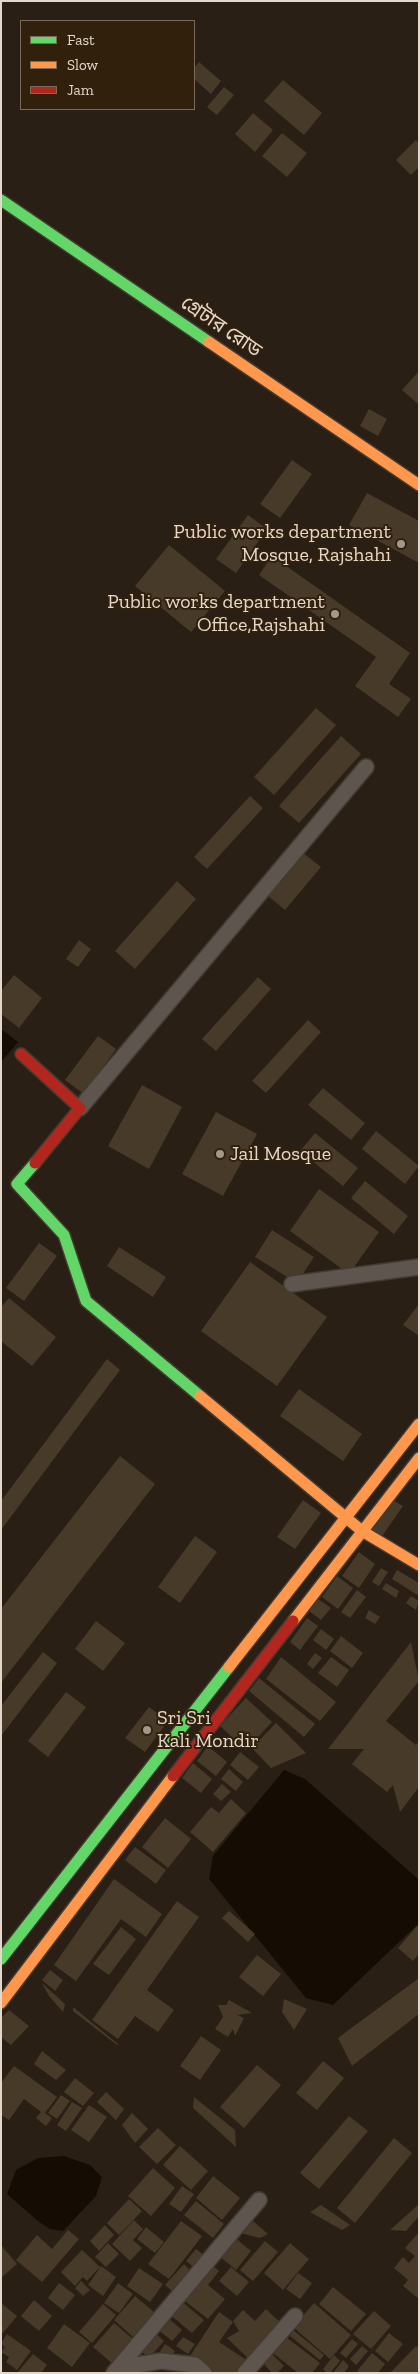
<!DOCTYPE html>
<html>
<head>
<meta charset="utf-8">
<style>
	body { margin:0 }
	#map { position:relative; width:420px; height:2374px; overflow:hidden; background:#291f14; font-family:"Zilla Slab",serif }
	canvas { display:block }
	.frame { position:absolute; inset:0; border:2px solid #e4d8cc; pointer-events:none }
	.legend { position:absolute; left:20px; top:20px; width:175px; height:90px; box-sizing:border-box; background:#31200c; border:1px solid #796a59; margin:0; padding:6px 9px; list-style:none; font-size:15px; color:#e4d8cc }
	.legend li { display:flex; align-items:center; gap:10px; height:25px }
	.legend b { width:25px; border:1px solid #796a59 }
</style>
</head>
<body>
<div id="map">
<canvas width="420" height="2374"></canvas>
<div class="frame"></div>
<ul class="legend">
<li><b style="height:6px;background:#63d668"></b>Fast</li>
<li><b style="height:6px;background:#ff974d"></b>Slow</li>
<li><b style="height:6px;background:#b3261e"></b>Jam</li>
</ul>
</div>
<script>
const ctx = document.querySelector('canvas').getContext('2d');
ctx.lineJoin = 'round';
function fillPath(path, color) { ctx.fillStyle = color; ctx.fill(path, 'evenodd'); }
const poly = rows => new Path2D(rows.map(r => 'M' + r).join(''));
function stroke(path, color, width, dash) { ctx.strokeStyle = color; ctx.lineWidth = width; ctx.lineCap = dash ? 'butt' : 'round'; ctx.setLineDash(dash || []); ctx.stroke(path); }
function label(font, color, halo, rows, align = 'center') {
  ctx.font = font + ' "Zilla Slab","Noto Sans Bengali",serif'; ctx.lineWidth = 4; ctx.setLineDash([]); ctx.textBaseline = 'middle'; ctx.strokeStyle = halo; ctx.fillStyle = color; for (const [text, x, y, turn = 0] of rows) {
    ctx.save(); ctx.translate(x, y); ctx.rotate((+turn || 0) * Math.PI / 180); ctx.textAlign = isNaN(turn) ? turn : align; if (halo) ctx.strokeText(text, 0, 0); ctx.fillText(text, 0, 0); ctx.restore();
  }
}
fillPath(poly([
	[1,1029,18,1042,1,1062],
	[284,1770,305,1779,418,1879,418,1924,333,2005,306,1998,209,1879,213,1856],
	[64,2156,90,2165,102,2177,96,2196,63,2231,50,2229,38,2221,7,2194,16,2170,38,2158]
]), '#150c04');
fillPath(poly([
	[199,62,221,81,211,94,194,79,194,68],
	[283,80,322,113,304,135,264,101],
	[224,87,234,95,217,115,207,107],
	[253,113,273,130,255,152,235,134],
	[282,133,307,153,287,177,262,156],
	[416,140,419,143,419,167,411,175,396,160],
	[419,371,419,403,418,404,402,390],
	[369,409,387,419,378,436,360,426],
	[292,460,312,474,280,518,260,504],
	[367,493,419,521,419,563,349,525],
	[248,515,267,529,236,573,216,559],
	[169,545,225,591,191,632,135,586],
	[272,556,410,653,389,684,411,699,398,717,355,686,376,657,259,575],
	[316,708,336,725,274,795,254,777],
	[341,736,361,754,299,823,279,806],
	[250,796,263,808,207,869,194,857],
	[303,853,321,867,285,910,267,895],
	[177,881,196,899,135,969,115,951],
	[79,940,91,949,78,967,66,959],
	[14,975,42,998,19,1028,1,1014,1,991],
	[258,977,271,989,216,1051,202,1039],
	[308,1020,321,1032,266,1093,252,1081],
	[98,1036,116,1049,84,1094,65,1080],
	[142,1085,182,1107,149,1169,108,1146],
	[323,1088,365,1123,351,1140,308,1105],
	[216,1112,257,1134,223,1196,182,1174],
	[376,1131,419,1166,405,1184,362,1149],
	[315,1133,358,1168,343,1186,300,1151],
	[365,1181,408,1216,394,1234,351,1198],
	[319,1189,379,1232,349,1274,290,1231],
	[272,1230,314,1257,297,1283,255,1257],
	[39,1243,57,1256,24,1301,6,1288],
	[119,1247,166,1277,153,1297,107,1266],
	[250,1262,327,1317,277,1386,201,1331],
	[9,1298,56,1337,32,1366,1,1341,1,1307],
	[419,1304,419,1336,403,1325],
	[107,1359,120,1370,1,1530,1,1501],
	[299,1389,362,1434,343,1461,280,1416],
	[120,1456,155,1484,1,1683,1,1609],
	[391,1499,403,1506,378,1542,367,1534],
	[303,1500,321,1513,295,1549,277,1537],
	[195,1536,217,1552,180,1603,158,1587],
	[359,1552,375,1564,359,1588,342,1576],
	[381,1568,388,1572,379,1586,372,1582],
	[397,1570,419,1583,419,1596,392,1579],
	[337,1576,353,1588,338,1609,322,1597],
	[386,1583,399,1591,396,1598,382,1589],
	[357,1590,366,1597,350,1618,341,1612],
	[411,1596,419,1601,416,1610,406,1603],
	[318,1599,331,1608,321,1620,309,1611],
	[369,1610,380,1617,375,1624,365,1618],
	[307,1618,318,1626,300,1650,290,1642],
	[96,1621,125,1643,103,1671,75,1649],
	[321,1629,334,1639,326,1650,313,1640],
	[341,1636,363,1653,352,1668,330,1651],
	[411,1642,419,1681,386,1721,416,1745,419,1741,419,1787,400,1812,393,1785,387,1792,352,1764,364,1749,328,1749],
	[43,1652,57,1663,1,1736,1,1706],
	[315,1653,322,1658,313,1669,307,1664],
	[281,1657,336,1702,320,1721,266,1679],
	[331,1657,349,1670,337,1687,318,1673],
	[259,1678,315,1724,304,1737,249,1691],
	[66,1692,86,1707,48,1757,28,1741],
	[246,1698,272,1722,246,1750,220,1726],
	[149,1707,168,1721,145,1752,125,1738],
	[276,1723,306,1753,271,1768,252,1748],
	[208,1746,227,1762,216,1776,197,1761],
	[240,1752,259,1767,248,1780,230,1765],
	[193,1763,212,1779,201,1793,182,1778],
	[229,1769,243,1782,236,1791,221,1779],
	[222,1784,231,1792,221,1801,213,1794],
	[231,1799,246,1813,213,1852,190,1832,211,1807,219,1813],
	[165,1818,191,1839,168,1868,142,1847],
	[135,1847,166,1870,156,1884,125,1860],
	[114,1879,162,1914,146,1937,121,1919,76,1981,54,1965],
	[177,1901,199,1917,147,1990,174,2010,158,2032,135,2016,118,2039,92,2020],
	[229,1911,255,1934,248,1942,222,1918],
	[417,1926,419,1928,419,1954,413,1961,398,1948],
	[121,1927,136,1939,109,1975,93,1964],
	[257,1955,281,1974,263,1996,239,1977],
	[50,1970,63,1980,55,1991,42,1980],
	[419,1978,419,2014,352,2066,338,2038],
	[42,1983,65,2004,63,2012,49,1996],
	[284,1999,307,2009,294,2030,282,2012],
	[229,2000,252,2013,237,2015,244,2018,235,2036,233,2029,228,2037,215,2029,223,2017,218,2005,226,2005],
	[73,2007,118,2044,117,2045,73,2011],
	[9,2010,29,2026,11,2045,1,2037,1,2018],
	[201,2036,221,2050,200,2080,180,2066],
	[42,2051,66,2070,56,2080,34,2064],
	[323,2061,344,2078,317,2110,296,2093],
	[257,2065,281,2085,244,2128,220,2107],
	[14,2066,57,2097,45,2113,52,2118,46,2126,36,2118,41,2112,24,2099,9,2120,1,2115,1,2083],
	[75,2078,94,2093,83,2106,64,2092],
	[106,2092,124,2109,116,2120,97,2102],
	[61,2095,70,2101,57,2119,48,2113],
	[194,2097,235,2130,236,2147,193,2108],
	[72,2102,82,2108,66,2131,57,2125],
	[89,2105,107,2117,89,2142,71,2130],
	[132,2113,148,2129,135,2143,122,2125],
	[349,2116,368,2131,319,2189,300,2173],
	[158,2128,176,2145,157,2164,139,2147],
	[394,2138,412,2153,355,2223,337,2208],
	[180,2146,208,2171,191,2190,163,2165],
	[153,2168,175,2188,151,2216,128,2196],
	[213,2176,240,2198,222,2220,196,2198],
	[182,2186,194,2194,181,2212,169,2204],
	[129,2199,142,2211,119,2235,107,2223],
	[196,2201,224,2224,213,2238,184,2215],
	[419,2204,419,2216,406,2231,390,2230],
	[321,2205,350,2225,342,2230,310,2212],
	[134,2220,143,2229,133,2240,142,2248,130,2261,112,2244],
	[181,2221,202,2236,169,2279,148,2264],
	[253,2221,268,2234,260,2238,240,2233],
	[105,2225,114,2235,99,2251,90,2241],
	[146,2227,164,2242,155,2253,137,2239],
	[68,2230,79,2239,42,2282,16,2260,37,2235,52,2249],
	[419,2232,419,2299,403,2286,408,2280,394,2268,403,2257,409,2263,415,2256,405,2248],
	[233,2236,251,2251,236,2270,218,2255],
	[265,2241,278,2252,253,2281,240,2270],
	[108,2243,119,2254,106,2267,95,2257],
	[290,2243,309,2259,283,2290,264,2273],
	[1,2245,17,2264,1,2278],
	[196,2249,206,2257,196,2269,186,2261],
	[82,2250,100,2267,87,2281,83,2277,75,2286,61,2272],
	[209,2263,219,2271,208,2285,225,2299,208,2319,181,2298],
	[184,2264,194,2274,176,2294,165,2285],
	[101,2266,116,2277,103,2296,88,2285],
	[231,2267,249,2282,237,2296,219,2281],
	[139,2268,163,2284,150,2302,127,2286],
	[298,2273,312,2283,300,2299,286,2289],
	[81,2281,90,2290,83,2296,75,2288],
	[59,2283,75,2295,63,2310,48,2298],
	[118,2283,133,2294,119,2313,104,2303],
	[333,2287,366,2314,351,2331,319,2304],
	[135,2296,155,2313,134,2338,114,2320],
	[34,2300,52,2316,39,2331,21,2316],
	[180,2300,204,2320,192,2333,168,2313],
	[1,2303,17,2316,3,2333,1,2332],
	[314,2303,351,2335,330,2359,293,2327],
	[103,2304,116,2315,92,2343,79,2332],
	[266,2309,284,2326,251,2361,227,2338,239,2331,233,2321,243,2310,255,2321],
	[374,2311,391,2326,371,2349,353,2334],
	[219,2312,233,2322,219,2342,248,2361,240,2373,209,2373,188,2359],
	[166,2316,182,2330,172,2341,156,2328],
	[114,2323,134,2340,113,2364,93,2347],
	[64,2324,90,2343,72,2367,47,2348],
	[293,2330,324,2355,320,2360,290,2336],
	[153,2331,164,2341,149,2358,139,2349],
	[389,2333,403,2344,388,2362,375,2351],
	[7,2334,31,2351,17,2370,6,2362,9,2357,1,2352,4,2348,6,2349,1,2343],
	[183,2337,195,2344,188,2354,176,2346],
	[286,2337,320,2363,312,2373,298,2373,273,2353],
	[352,2339,358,2344,346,2358,340,2353],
	[165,2344,175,2351,169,2360,159,2353],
	[362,2346,368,2351,356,2365,350,2359],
	[416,2346,419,2348,419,2373,390,2373],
	[269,2351,284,2366,277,2373,272,2373,260,2360],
	[372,2353,385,2364,378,2373,360,2373,357,2371],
	[33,2354,47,2365,41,2373,17,2373],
	[334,2355,340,2361,330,2373,327,2373,323,2369],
	[343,2360,349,2366,344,2373,333,2373]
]), '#483a28');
const street = poly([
	[80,1108,366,767],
	[292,1284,419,1267],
	[119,2368,161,2361,195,2365,204,2373],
	[114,2373,259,2200],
	[245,2373,295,2316]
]);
const fast = poly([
	[1,200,209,342],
	[35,1163,17,1184,64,1235,86,1301,200,1396],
	[1,1959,229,1667]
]);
const slow = poly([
	[209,342,419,485],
	[200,1396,362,1531,419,1565],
	[293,1621,419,1458],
	[229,1667,419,1424],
	[1,2003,173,1776]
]);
const jam = poly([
	[21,1054,80,1108,35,1163],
	[173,1776,293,1621]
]);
stroke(street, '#433b33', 18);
stroke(fast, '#433b33', 14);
stroke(slow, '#433b33', 14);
stroke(jam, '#433b33', 14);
stroke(street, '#5d554e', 15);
stroke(fast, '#63d668', 11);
stroke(slow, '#ff974d', 11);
stroke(jam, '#b3261e', 11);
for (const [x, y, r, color] of [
	[401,544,5,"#a3978c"],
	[335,614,5,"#a3978c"],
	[220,1154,5,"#a3978c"],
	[147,1730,5,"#a3978c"]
]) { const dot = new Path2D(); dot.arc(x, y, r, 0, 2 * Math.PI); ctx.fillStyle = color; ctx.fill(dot); stroke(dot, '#31200c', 2); }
label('20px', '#e4d8cc', '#31200c', [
	["গ্রেটার রোড",221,327,34]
]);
label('20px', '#e4d8cc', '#31200c', [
	["Public works department",391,532],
	["Mosque, Rajshahi",391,555],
	["Public works department",325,602],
	["Office,Rajshahi",325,625],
	["Jail Mosque",230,1154,"left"],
	["Sri Sri",157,1718,"left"],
	["Kali Mondir",157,1741,"left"]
], 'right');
</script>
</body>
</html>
